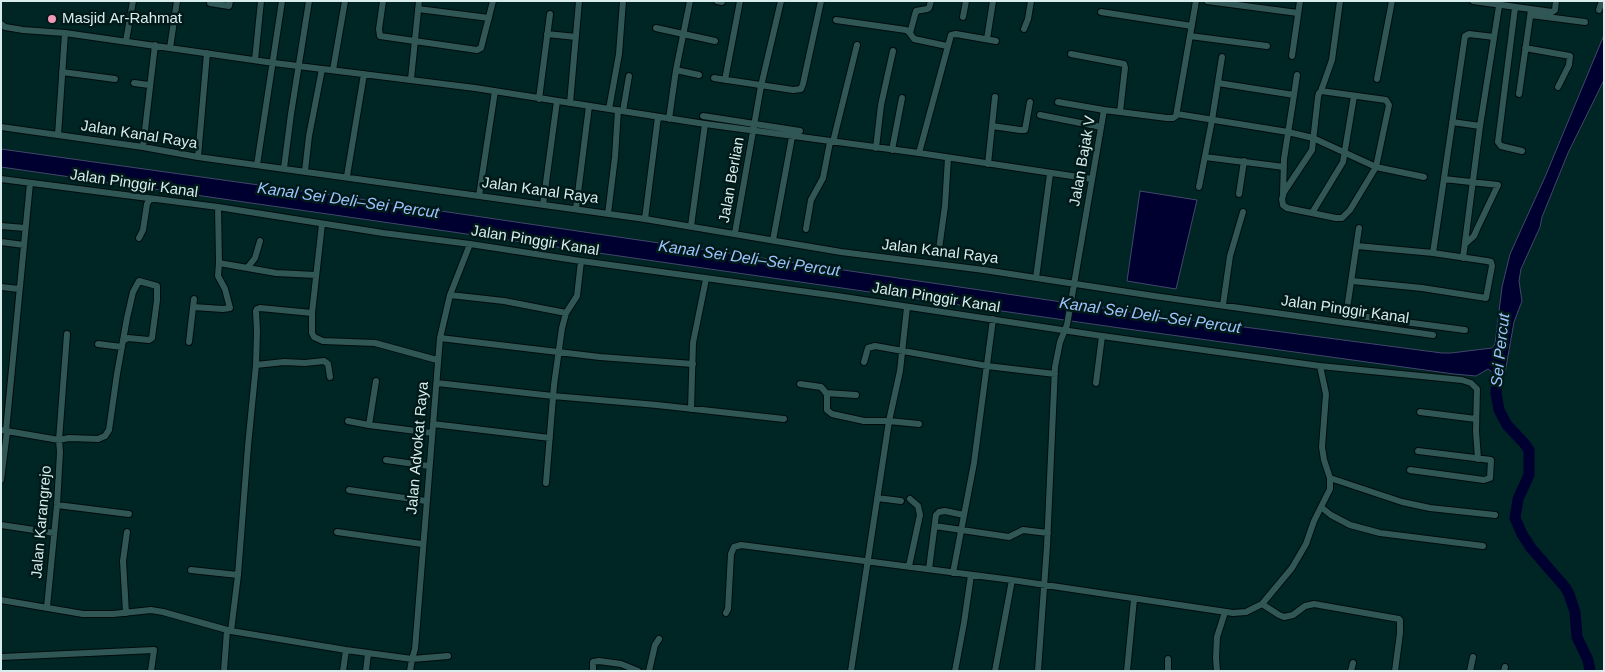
<!DOCTYPE html>
<html>
<head>
<meta charset="utf-8">
<style>
	body { margin:0 }
	#map { position:relative; width:1605px; height:672px; overflow:hidden; background:#002525; font-family:Helvetica,sans-serif }
	canvas { display:block }
	.frame { position:absolute; inset:0; border:2px solid #d8eceb; pointer-events:none }
</style>
</head>
<body>
<div id="map">
<canvas width="1605" height="672"></canvas>
<div class="frame"></div>
</div>
<script>
const ctx = document.querySelector('canvas').getContext('2d');
ctx.lineJoin = 'round';
function fillPath(path, color) { ctx.fillStyle = color; ctx.fill(path, 'evenodd'); }
const poly = rows => new Path2D(rows.map(r => 'M' + r).join(''));
function stroke(path, color, width, dash) { ctx.strokeStyle = color; ctx.lineWidth = width; ctx.lineCap = dash ? 'butt' : 'round'; ctx.setLineDash(dash || []); ctx.stroke(path); }
function label(font, color, halo, rows, align = 'center') {
  ctx.font = font + ' Helvetica,sans-serif'; ctx.lineWidth = 5; ctx.setLineDash([]); ctx.textBaseline = 'middle'; ctx.strokeStyle = halo; ctx.fillStyle = color; for (const [text, x, y, turn = 0] of rows) {
    ctx.save(); ctx.translate(x, y); ctx.rotate((+turn || 0) * Math.PI / 180); ctx.textAlign = isNaN(turn) ? turn : align; if (halo) ctx.strokeText(text, 0, 0); ctx.fillText(text, 0, 0); ctx.restore();
  }
}
const water = poly([
	[1604,35,1604,80,1568,153,1542,217,1540,227,1521,269,1519,281,1522,301,1514,322,1505,373,1492,372,1488,369,1476,376,1454,374,1113,327,1,167,1,149,359,199,1130,312,1442,353,1451,353,1492,348,1495,344,1502,287,1510,254,1545,177,1604,35],
	[1140,191,1197,200,1176,289,1127,281,1140,191]
]);
fillPath(water, '#000030');
stroke(water, '#414768', 1);
stroke(poly([
	[1498,357,1496,393,1499,410,1507,425,1524,443,1529,450,1529,475,1518,499,1515,518,1522,534,1531,548,1565,587,1569,594,1575,612,1577,637,1588,660,1590,671]
]), '#000030', 11);
const minor = poly([
	[383,1,379,29,380,36,477,50,481,48,493,1],
	[690,1,676,70,699,75],
	[717,1,722,2],
	[1207,1,1298,13],
	[1473,1,1552,12,1555,10,1556,1],
	[210,3,229,6,230,1],
	[1515,8,1498,142,1501,146,1522,151],
	[418,9,489,18],
	[1599,10,1602,1],
	[1101,12,1192,26],
	[1531,15,1585,22],
	[963,17,966,1],
	[836,20,906,30,909,32,914,39,947,46],
	[1,24,5,27,23,30,65,33,274,63,475,88,705,124,919,153,1092,179],
	[656,28,715,41],
	[1024,29,1028,19,1031,1],
	[910,33,916,11,927,9,929,8,931,1],
	[547,34,576,37],
	[1190,36,1267,46],
	[987,39,993,1],
	[126,41,133,1],
	[170,48,177,1],
	[1525,48,1570,56,1569,65,1558,87],
	[1071,54,1124,64,1125,68,1120,112],
	[1292,56,1300,1],
	[255,60,261,1],
	[333,70,345,1],
	[62,72,115,79],
	[714,78,793,90,801,89,803,84,821,1],
	[411,79,419,1],
	[1377,79,1392,1],
	[725,80,740,1],
	[134,83,149,85],
	[1218,83,1294,95,1284,159,1283,194],
	[1321,91,1386,100,1389,105,1376,167,1350,210,1342,218,1336,218,1287,208,1283,205,1282,199,1284,192,1312,150,1318,97,1319,93,1321,91],
	[1321,91,1332,60,1340,1],
	[1519,94,1531,10],
	[1294,95,1297,75],
	[539,99,550,14],
	[1058,102,1104,110],
	[570,103,579,1],
	[609,109,619,54,623,1],
	[623,111,629,76],
	[1177,114,1288,132,1313,138,1376,167,1424,177],
	[1040,115,1101,127],
	[703,116,800,131],
	[669,119,676,70],
	[1452,122,1480,126],
	[992,126,995,97],
	[1,127,143,147,198,157,645,219,841,252,984,270,1154,296,1433,335],
	[58,135,65,33],
	[833,142,857,45],
	[143,147,155,45],
	[876,148,881,105,893,51],
	[892,150,902,98],
	[919,153,951,35,956,34,996,41],
	[198,157,207,53],
	[1205,157,1284,167],
	[988,164,992,126,1020,130,1025,130,1030,102],
	[257,165,282,1],
	[284,168,291,114,309,1],
	[305,171,309,136,322,69],
	[347,176,364,74],
	[1,179,218,207,383,233,470,244,581,261,837,296,1102,336,1320,366,1462,380,1471,383,1477,389,1476,431,1478,459],
	[1444,179,1498,185,1477,229,1474,236,1465,244],
	[1199,187,1212,120,1222,57],
	[1239,194,1244,161],
	[479,196,495,91],
	[543,205,557,101],
	[576,209,589,106],
	[1312,213,1343,162,1354,96],
	[608,214,615,157,618,110],
	[645,219,658,117],
	[322,224,312,313,312,333,314,337,323,341,375,343,437,360],
	[1,226,25,228],
	[691,226,705,124],
	[1359,228,1347,309,1348,313,1352,315,1465,330],
	[806,229,811,200,823,178,830,142],
	[735,233,761,86,781,1],
	[139,238,143,230,147,204,150,199],
	[773,240,792,137],
	[1,242,24,245],
	[939,249,945,206,948,158],
	[1433,253,1465,36,1469,34,1494,37],
	[1463,258,1480,126,1499,6],
	[219,263,276,273,316,275],
	[248,267,255,258,260,241],
	[1036,278,1050,174],
	[1352,281,1422,288,1486,298,1492,266,1491,262,1487,261,1433,253,1357,246],
	[1,287,19,289],
	[450,295,504,301,566,313],
	[1223,305,1230,256,1243,212],
	[193,307,223,309,230,308,225,289,218,276,219,263,218,207],
	[440,338,600,357,693,364],
	[189,342,194,299],
	[98,344,122,347],
	[864,362,868,348,875,346,987,366,1055,374],
	[256,365,284,362,305,363,324,361,328,364,330,377],
	[437,383,553,396,657,405,784,419],
	[1096,383,1102,336],
	[800,384,821,387,827,394,827,410,832,414,864,421,889,421,919,424],
	[826,393,856,395],
	[691,409,693,343,706,279],
	[1420,412,1476,419],
	[348,421,369,425,432,433],
	[433,424,550,438],
	[369,425,376,381],
	[1,430,59,440,69,438,98,439,105,436,109,430,117,374,127,318,133,292,139,281,157,286,157,300,152,338,149,340,128,338,123,341],
	[6,431,30,183],
	[386,460,429,466],
	[1410,470,1484,480,1490,478,1491,460,1418,451],
	[1330,478,1402,502,1430,508,1495,515],
	[1,480,7,432],
	[546,483,554,385,562,328,566,313,577,296,581,261],
	[349,490,426,501],
	[877,498,901,501],
	[57,505,129,514],
	[1321,507,1331,515,1350,525,1380,533,1483,546],
	[1,525,54,533],
	[935,526,1009,537,1023,530,1048,533],
	[337,532,422,544],
	[909,566,920,515,918,506,910,499],
	[929,569,936,515,939,512,945,511,964,515],
	[191,570,238,575],
	[953,573,974,463,993,319],
	[1,600,83,614,113,614,151,610,163,612,231,631,346,650,412,659,415,649,440,338,450,295,470,244],
	[1262,604,1279,615,1284,617,1293,615,1305,606,1314,604,1399,619,1400,620,1400,633,1395,671],
	[47,607,57,505,60,452,59,440,67,334],
	[126,613,123,561,127,532],
	[726,613,728,609,731,554,734,547,741,545,1012,580,1233,613,1246,612,1262,604,1292,568,1306,544,1314,521,1330,489,1330,478,1324,460,1322,447,1326,394,1320,366],
	[231,631,238,575,248,446,256,365,257,331,256,311,257,309,260,308,312,313],
	[1,657,154,650,151,671],
	[224,671,227,630],
	[343,671,346,650],
	[366,671,368,653],
	[410,671,412,659,448,656],
	[593,671,593,662,599,661,621,664,638,671],
	[649,671,655,645,659,639],
	[851,671,889,421,900,371,907,307],
	[955,671,964,623,971,575],
	[995,671,1012,580],
	[1038,671,1047,546,1055,367,1060,342,1067,325,1104,110,1167,118,1173,118,1176,116,1196,1],
	[1127,671,1134,599],
	[1168,671,1168,659],
	[1217,671,1216,658,1217,637,1225,612],
	[1351,671,1353,663],
	[1470,671,1473,657],
	[1504,671,1505,667]
]);
stroke(minor, '#000c0c', 8);
stroke(minor, '#305655', 6);
for (const [x, y, r, color] of [
	[52,19,5,"#f09ab6"]
]) { const dot = new Path2D(); dot.arc(x, y, r, 0, 2 * Math.PI); ctx.fillStyle = color; ctx.fill(dot); stroke(dot, '#001a1a', 2); }
label('15px', '#d8eceb', '#001a1a', [
	["Masjid Ar-Rahmat",62,19]
], 'left');
label('15px', '#d8eceb', '#001a1a', [
	["Jalan Kanal Raya",139,135,9],
	["Jalan Bajak V",1083,161,-80],
	["Jalan Berlian",732,180,-80],
	["Jalan Pinggir Kanal",134,184,8],
	["Jalan Kanal Raya",540,191,8],
	["Jalan Pinggir Kanal",535,241,9],
	["Jalan Kanal Raya",940,252,7],
	["Jalan Pinggir Kanal",936,298,9],
	["Jalan Pinggir Kanal",1345,310,8],
	["Jalan Advokat Raya",418,448,-85],
	["Jalan Karangrejo",42,522,-85]
]);
label('italic 16px', '#9fc3fd', '#001a1a', [
	["Kanal Sei Deli–Sei Percut",348,201,8],
	["Kanal Sei Deli–Sei Percut",749,259,8],
	["Kanal Sei Deli–Sei Percut",1150,316,8],
	["Sei Percut",1501,350,-84]
]);
</script>
</body>
</html>
